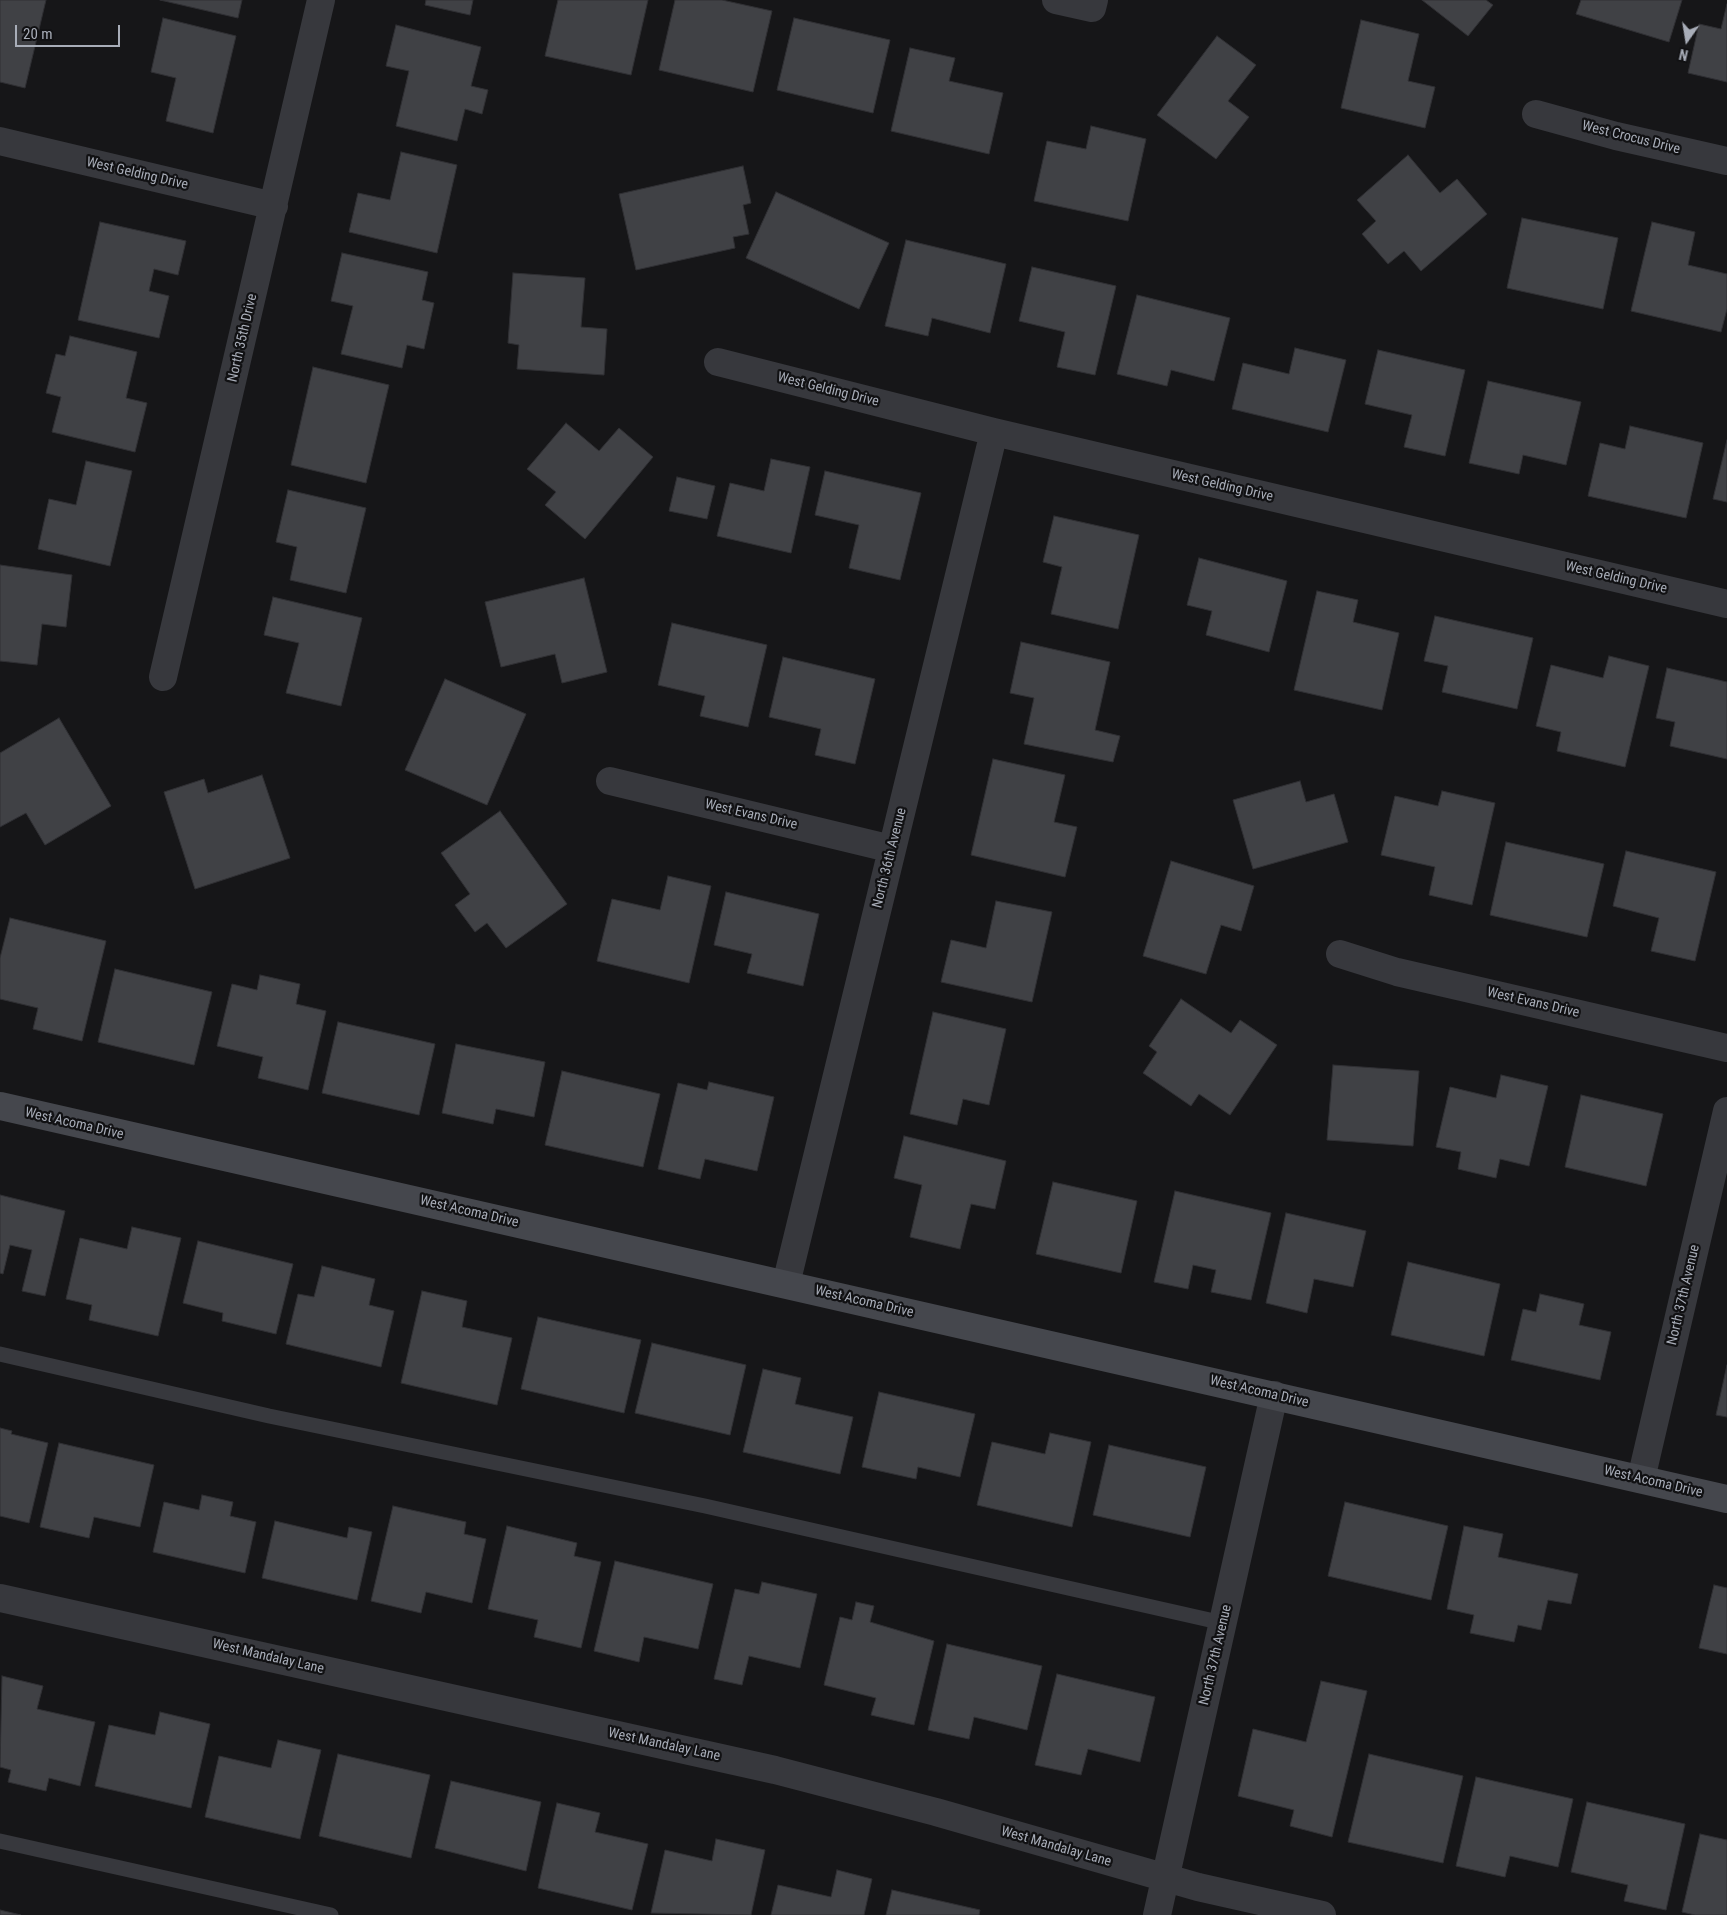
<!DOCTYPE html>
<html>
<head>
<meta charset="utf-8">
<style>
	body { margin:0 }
	#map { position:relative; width:1727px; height:1915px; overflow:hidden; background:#161618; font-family:"Roboto Condensed",sans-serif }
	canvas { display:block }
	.north { position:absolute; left:1662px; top:15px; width:50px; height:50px; -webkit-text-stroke:4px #111113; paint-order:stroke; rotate:193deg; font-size:14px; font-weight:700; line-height:20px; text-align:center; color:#a8adb8 }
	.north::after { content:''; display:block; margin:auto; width:18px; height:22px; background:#a8adb8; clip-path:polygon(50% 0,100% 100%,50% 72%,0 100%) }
	.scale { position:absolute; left:15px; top:25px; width:105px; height:22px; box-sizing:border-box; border:2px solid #a8adb8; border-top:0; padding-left:6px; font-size:15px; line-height:18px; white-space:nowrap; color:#a8adb8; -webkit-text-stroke:4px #111113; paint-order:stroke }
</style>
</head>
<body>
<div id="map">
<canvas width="1727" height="1915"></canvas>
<div class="north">N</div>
<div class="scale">20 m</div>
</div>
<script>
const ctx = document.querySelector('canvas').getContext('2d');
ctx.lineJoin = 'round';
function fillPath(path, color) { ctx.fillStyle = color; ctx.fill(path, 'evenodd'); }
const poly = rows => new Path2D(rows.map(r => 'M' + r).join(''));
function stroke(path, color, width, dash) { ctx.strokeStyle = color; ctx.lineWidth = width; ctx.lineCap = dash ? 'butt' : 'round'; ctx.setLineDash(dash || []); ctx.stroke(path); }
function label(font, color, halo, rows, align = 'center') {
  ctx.font = font + ' "Roboto Condensed",sans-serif'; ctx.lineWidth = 4.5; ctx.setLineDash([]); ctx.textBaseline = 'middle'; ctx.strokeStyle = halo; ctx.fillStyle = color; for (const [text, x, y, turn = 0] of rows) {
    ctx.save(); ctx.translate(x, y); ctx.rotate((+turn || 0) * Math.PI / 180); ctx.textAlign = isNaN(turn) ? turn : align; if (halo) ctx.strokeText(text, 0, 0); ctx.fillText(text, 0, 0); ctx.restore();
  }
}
const building = poly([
	[0,0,46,0,25,88,0,82,0,0],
	[160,0,242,0,238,18,160,0],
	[426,0,473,0,470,15,425,5,426,0],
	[558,0,648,0,631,75,545,56,558,0],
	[675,0,722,0,772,11,753,92,659,70,675,0],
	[1422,0,1486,0,1493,5,1468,36,1422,0],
	[1581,0,1682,0,1669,42,1576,14,1581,0],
	[1727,4,1727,82,1688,73,1699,24,1721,29,1727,4],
	[163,18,236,36,213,133,166,121,176,78,151,72,163,18],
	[794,18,890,40,873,113,777,90,794,18],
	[1361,20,1419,34,1408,81,1435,87,1425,128,1341,108,1361,20],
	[396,25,481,47,471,86,488,90,482,114,465,109,457,141,396,126,409,71,386,66,396,25],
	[1217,36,1256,65,1228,101,1249,117,1216,159,1157,115,1217,36],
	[910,48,955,58,949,81,1003,93,989,154,891,131,910,48],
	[1091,126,1146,139,1128,221,1034,201,1047,141,1086,149,1091,126],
	[401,152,457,165,437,253,349,232,358,193,390,200,401,152],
	[1408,155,1440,193,1457,179,1487,214,1421,271,1404,251,1388,264,1362,234,1376,221,1357,200,1408,155],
	[743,166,751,203,743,205,749,234,733,237,735,248,636,270,619,194,743,166],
	[776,192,889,243,859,309,746,258,776,192],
	[1522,218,1618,238,1603,309,1507,288,1522,218],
	[100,222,186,241,178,275,154,269,149,291,169,296,159,338,78,320,100,222],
	[1652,222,1695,232,1688,265,1727,274,1727,309,1721,332,1631,311,1652,222],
	[906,240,1006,264,990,333,932,318,928,336,885,326,906,240],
	[342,253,428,272,422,300,434,303,424,349,407,345,402,368,341,354,353,306,331,301,342,253],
	[1032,267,1116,286,1095,375,1057,367,1065,332,1019,321,1032,267],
	[513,273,585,278,581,327,607,329,604,375,517,369,519,345,508,343,513,273],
	[1137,295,1230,318,1214,381,1171,370,1167,386,1117,374,1137,295],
	[70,336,137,352,126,398,147,403,135,452,52,432,61,397,46,393,56,354,65,356,70,336],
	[1295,348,1346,360,1328,432,1232,409,1243,363,1289,374,1295,348],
	[1378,350,1465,370,1445,456,1404,447,1412,415,1365,404,1378,350],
	[313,367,389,385,366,483,291,465,313,367],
	[1488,381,1581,402,1566,465,1523,455,1519,474,1469,463,1488,381],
	[566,423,599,451,619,428,653,457,585,539,545,505,556,492,527,469,566,423],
	[1630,426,1703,443,1686,518,1588,496,1600,443,1625,449,1630,426],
	[1727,440,1727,502,1713,499,1727,440],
	[771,459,810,467,791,553,717,536,730,483,764,491,771,459],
	[86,461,132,471,110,566,38,549,49,499,76,505,86,461],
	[825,471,921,493,900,580,849,568,859,525,815,515,825,471],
	[677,477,715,486,707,519,669,511,677,477],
	[288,490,366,508,346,593,290,580,297,547,276,542,288,490],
	[1054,516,1139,535,1118,629,1051,614,1062,567,1043,562,1054,516],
	[1199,558,1287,581,1269,652,1206,635,1212,611,1187,605,1199,558],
	[0,565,72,575,66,627,42,624,37,665,0,661,0,565],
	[584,578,607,672,562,683,555,654,501,667,485,602,584,578],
	[1317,591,1358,600,1353,622,1399,633,1382,710,1294,690,1317,591],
	[273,597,362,618,341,706,286,693,299,643,264,635,273,597],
	[1435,616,1533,638,1517,709,1442,692,1448,666,1424,661,1435,616],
	[672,623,767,645,748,727,700,716,705,696,658,685,672,623],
	[1021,642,1110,662,1095,730,1120,736,1113,762,1024,744,1034,698,1010,693,1021,642],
	[1609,656,1649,666,1625,767,1557,751,1561,732,1536,726,1551,665,1603,678,1609,656],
	[783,657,875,679,855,764,815,755,821,729,769,717,783,657],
	[1667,668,1727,682,1727,759,1670,746,1675,722,1656,718,1667,668],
	[445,679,526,714,487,805,405,770,445,679],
	[59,718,111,806,45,845,26,813,0,827,0,753,59,718],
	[993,759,1065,775,1054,822,1077,827,1065,877,971,855,993,759],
	[262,775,290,858,195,889,164,792,204,779,208,793,262,775],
	[1300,781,1306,802,1334,794,1348,842,1253,869,1233,800,1300,781],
	[1442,791,1495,803,1472,905,1429,895,1435,867,1381,855,1395,796,1438,806,1442,791],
	[500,811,567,904,506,948,487,923,475,932,455,905,470,894,441,853,500,811],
	[1506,842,1604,864,1587,937,1490,915,1506,842],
	[1626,851,1716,872,1695,961,1651,951,1659,918,1613,906,1626,851],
	[1171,861,1254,886,1241,931,1221,925,1206,974,1143,956,1171,861],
	[668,876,711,886,689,983,597,961,612,899,660,910,668,876],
	[726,892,819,914,803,986,747,973,752,954,714,945,726,892],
	[996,901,1052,912,1032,1002,941,982,951,940,986,948,996,901],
	[10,918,106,941,82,1041,33,1029,38,1008,0,999,0,958,10,918],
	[115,969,212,992,194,1065,98,1042,115,969],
	[260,975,300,984,296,1004,326,1011,308,1090,258,1078,263,1057,217,1046,232,984,257,990,260,975],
	[1181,999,1231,1033,1240,1020,1277,1045,1230,1115,1199,1094,1191,1106,1143,1073,1157,1052,1149,1046,1181,999],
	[933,1012,1006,1029,989,1105,963,1099,957,1125,910,1114,933,1012],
	[338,1022,435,1044,419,1115,322,1093,338,1022],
	[456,1044,545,1062,534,1117,496,1109,493,1124,442,1113,456,1044],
	[1333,1065,1419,1071,1413,1146,1327,1140,1333,1065],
	[562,1071,660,1094,643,1167,545,1145,562,1071],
	[1501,1075,1548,1086,1529,1166,1500,1159,1496,1178,1458,1169,1461,1152,1436,1147,1450,1087,1496,1098,1501,1075],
	[709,1082,774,1097,757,1171,705,1159,700,1179,658,1169,678,1083,707,1090,709,1082],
	[1581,1095,1663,1114,1646,1186,1565,1167,1581,1095],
	[904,1136,1006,1161,995,1209,971,1204,960,1249,910,1237,922,1185,894,1178,904,1136],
	[1053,1182,1137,1201,1121,1273,1036,1254,1053,1182],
	[1175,1191,1271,1213,1251,1300,1211,1292,1216,1270,1193,1265,1188,1289,1154,1282,1175,1191],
	[0,1195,65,1211,45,1296,22,1291,32,1250,10,1245,3,1274,0,1273,0,1195],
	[1286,1213,1366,1231,1353,1287,1314,1279,1307,1313,1266,1303,1286,1213],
	[132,1227,181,1238,158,1336,89,1320,92,1305,66,1299,80,1238,127,1249,132,1227],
	[198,1241,293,1264,276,1334,222,1321,223,1313,183,1303,198,1241],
	[1408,1262,1500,1284,1484,1356,1391,1335,1408,1262],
	[322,1266,375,1279,369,1305,394,1311,381,1367,286,1344,298,1294,314,1297,322,1266],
	[422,1291,467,1301,462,1327,512,1338,497,1405,401,1383,422,1291],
	[1540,1294,1584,1304,1579,1325,1611,1332,1600,1380,1511,1360,1523,1309,1536,1312,1540,1294],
	[538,1317,641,1340,624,1413,521,1389,538,1317],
	[652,1343,746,1365,730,1435,635,1413,652,1343],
	[1727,1365,1727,1417,1716,1415,1727,1365],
	[763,1369,801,1378,795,1404,853,1417,840,1474,743,1452,763,1369],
	[879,1392,975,1414,960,1477,918,1467,916,1479,862,1467,879,1392],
	[0,1428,12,1431,11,1434,48,1443,29,1523,0,1516,0,1428],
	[1050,1433,1091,1442,1072,1527,977,1505,992,1442,1045,1454,1050,1433],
	[59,1443,154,1465,140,1527,94,1517,89,1538,40,1527,59,1443],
	[1109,1445,1206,1467,1190,1537,1093,1515,1109,1445],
	[202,1495,233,1502,230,1516,256,1522,245,1573,153,1552,164,1502,199,1510,202,1495],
	[1345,1502,1448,1526,1431,1600,1328,1576,1345,1502],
	[393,1506,466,1522,464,1534,486,1539,472,1603,426,1592,421,1613,371,1601,393,1506],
	[275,1521,347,1538,349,1527,372,1532,357,1600,262,1578,275,1521],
	[507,1526,577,1543,574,1556,601,1562,581,1648,534,1637,538,1620,488,1609,507,1526],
	[1464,1526,1503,1534,1498,1557,1578,1574,1571,1604,1548,1600,1541,1630,1518,1625,1514,1642,1470,1633,1474,1615,1447,1609,1464,1526],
	[615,1561,713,1584,698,1649,644,1637,639,1662,594,1651,615,1561],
	[762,1582,817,1594,800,1668,749,1656,742,1685,714,1679,735,1589,759,1594,762,1582],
	[1714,1585,1727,1588,1727,1654,1699,1648,1714,1585],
	[856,1602,874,1606,870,1622,934,1641,914,1725,871,1715,876,1698,824,1685,840,1617,852,1620,856,1602],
	[947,1644,1042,1666,1027,1730,974,1717,969,1739,928,1730,947,1644],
	[1057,1674,1155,1697,1140,1762,1088,1749,1081,1775,1035,1765,1057,1674],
	[2,1676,43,1686,37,1709,95,1722,80,1786,49,1778,46,1791,8,1782,11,1770,0,1767,2,1676],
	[1321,1681,1367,1691,1332,1837,1290,1826,1294,1810,1238,1796,1253,1729,1306,1742,1321,1681],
	[160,1712,210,1724,191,1808,95,1786,109,1725,155,1735,160,1712],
	[278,1740,321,1750,300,1839,205,1817,219,1756,271,1768,278,1740],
	[338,1754,430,1775,411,1858,319,1836,338,1754],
	[1369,1754,1463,1776,1443,1863,1348,1842,1369,1754],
	[1476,1777,1573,1799,1558,1867,1510,1856,1505,1877,1456,1866,1476,1777],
	[451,1781,541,1802,526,1871,435,1848,451,1781],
	[1587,1802,1685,1824,1666,1910,1624,1901,1628,1885,1571,1872,1587,1802],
	[557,1803,600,1813,595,1832,648,1844,632,1910,538,1888,557,1803],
	[1700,1834,1727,1840,1727,1915,1695,1915,1682,1912,1700,1834],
	[716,1839,765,1850,751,1915,651,1913,665,1850,712,1861,716,1839],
	[837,1870,872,1879,864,1915,771,1915,778,1885,831,1897,837,1870],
	[892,1890,980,1910,979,1915,886,1915,892,1890],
	[0,1910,21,1915,0,1915,0,1910]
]);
fillPath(building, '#404145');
stroke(building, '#303034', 1);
stroke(poly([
	[0,1354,269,1416,705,1506,1223,1623],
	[0,1841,331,1915]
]), '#37383d', 15);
stroke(poly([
	[1056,0,1092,8,1094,0],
	[1536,114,1616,136,1727,161],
	[0,141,274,206],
	[718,362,994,432,1727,604],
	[163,677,321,0],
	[610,781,892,849],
	[1340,954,1397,972,1727,1048],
	[786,1284,994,432],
	[1641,1479,1727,1111],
	[0,1598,775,1770,936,1812,1198,1887,1322,1915],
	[1157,1915,1274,1395]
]), '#37383d', 28);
stroke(poly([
	[0,1106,1727,1499]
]), '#45474d', 28);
label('14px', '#a8adb8', '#111113', [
	["West Crocus Drive",1631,138,14],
	["West Gelding Drive",137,174,13],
	["North 35th Drive",243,338,-77],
	["West Gelding Drive",828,390,14],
	["West Gelding Drive",1222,486,13],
	["West Gelding Drive",1616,578,13],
	["West Evans Drive",751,815,13],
	["North 36th Avenue",890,858,-76],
	["West Evans Drive",1533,1003,13],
	["West Acoma Drive",74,1124,13],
	["West Acoma Drive",469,1212,13],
	["North 37th Avenue",1684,1295,-77],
	["West Acoma Drive",864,1302,13],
	["West Acoma Drive",1259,1392,13],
	["West Acoma Drive",1653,1482,13],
	["North 37th Avenue",1216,1655,-77],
	["West Mandalay Lane",268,1657,13],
	["West Mandalay Lane",664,1745,12],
	["West Mandalay Lane",1056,1847,16]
]);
</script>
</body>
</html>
